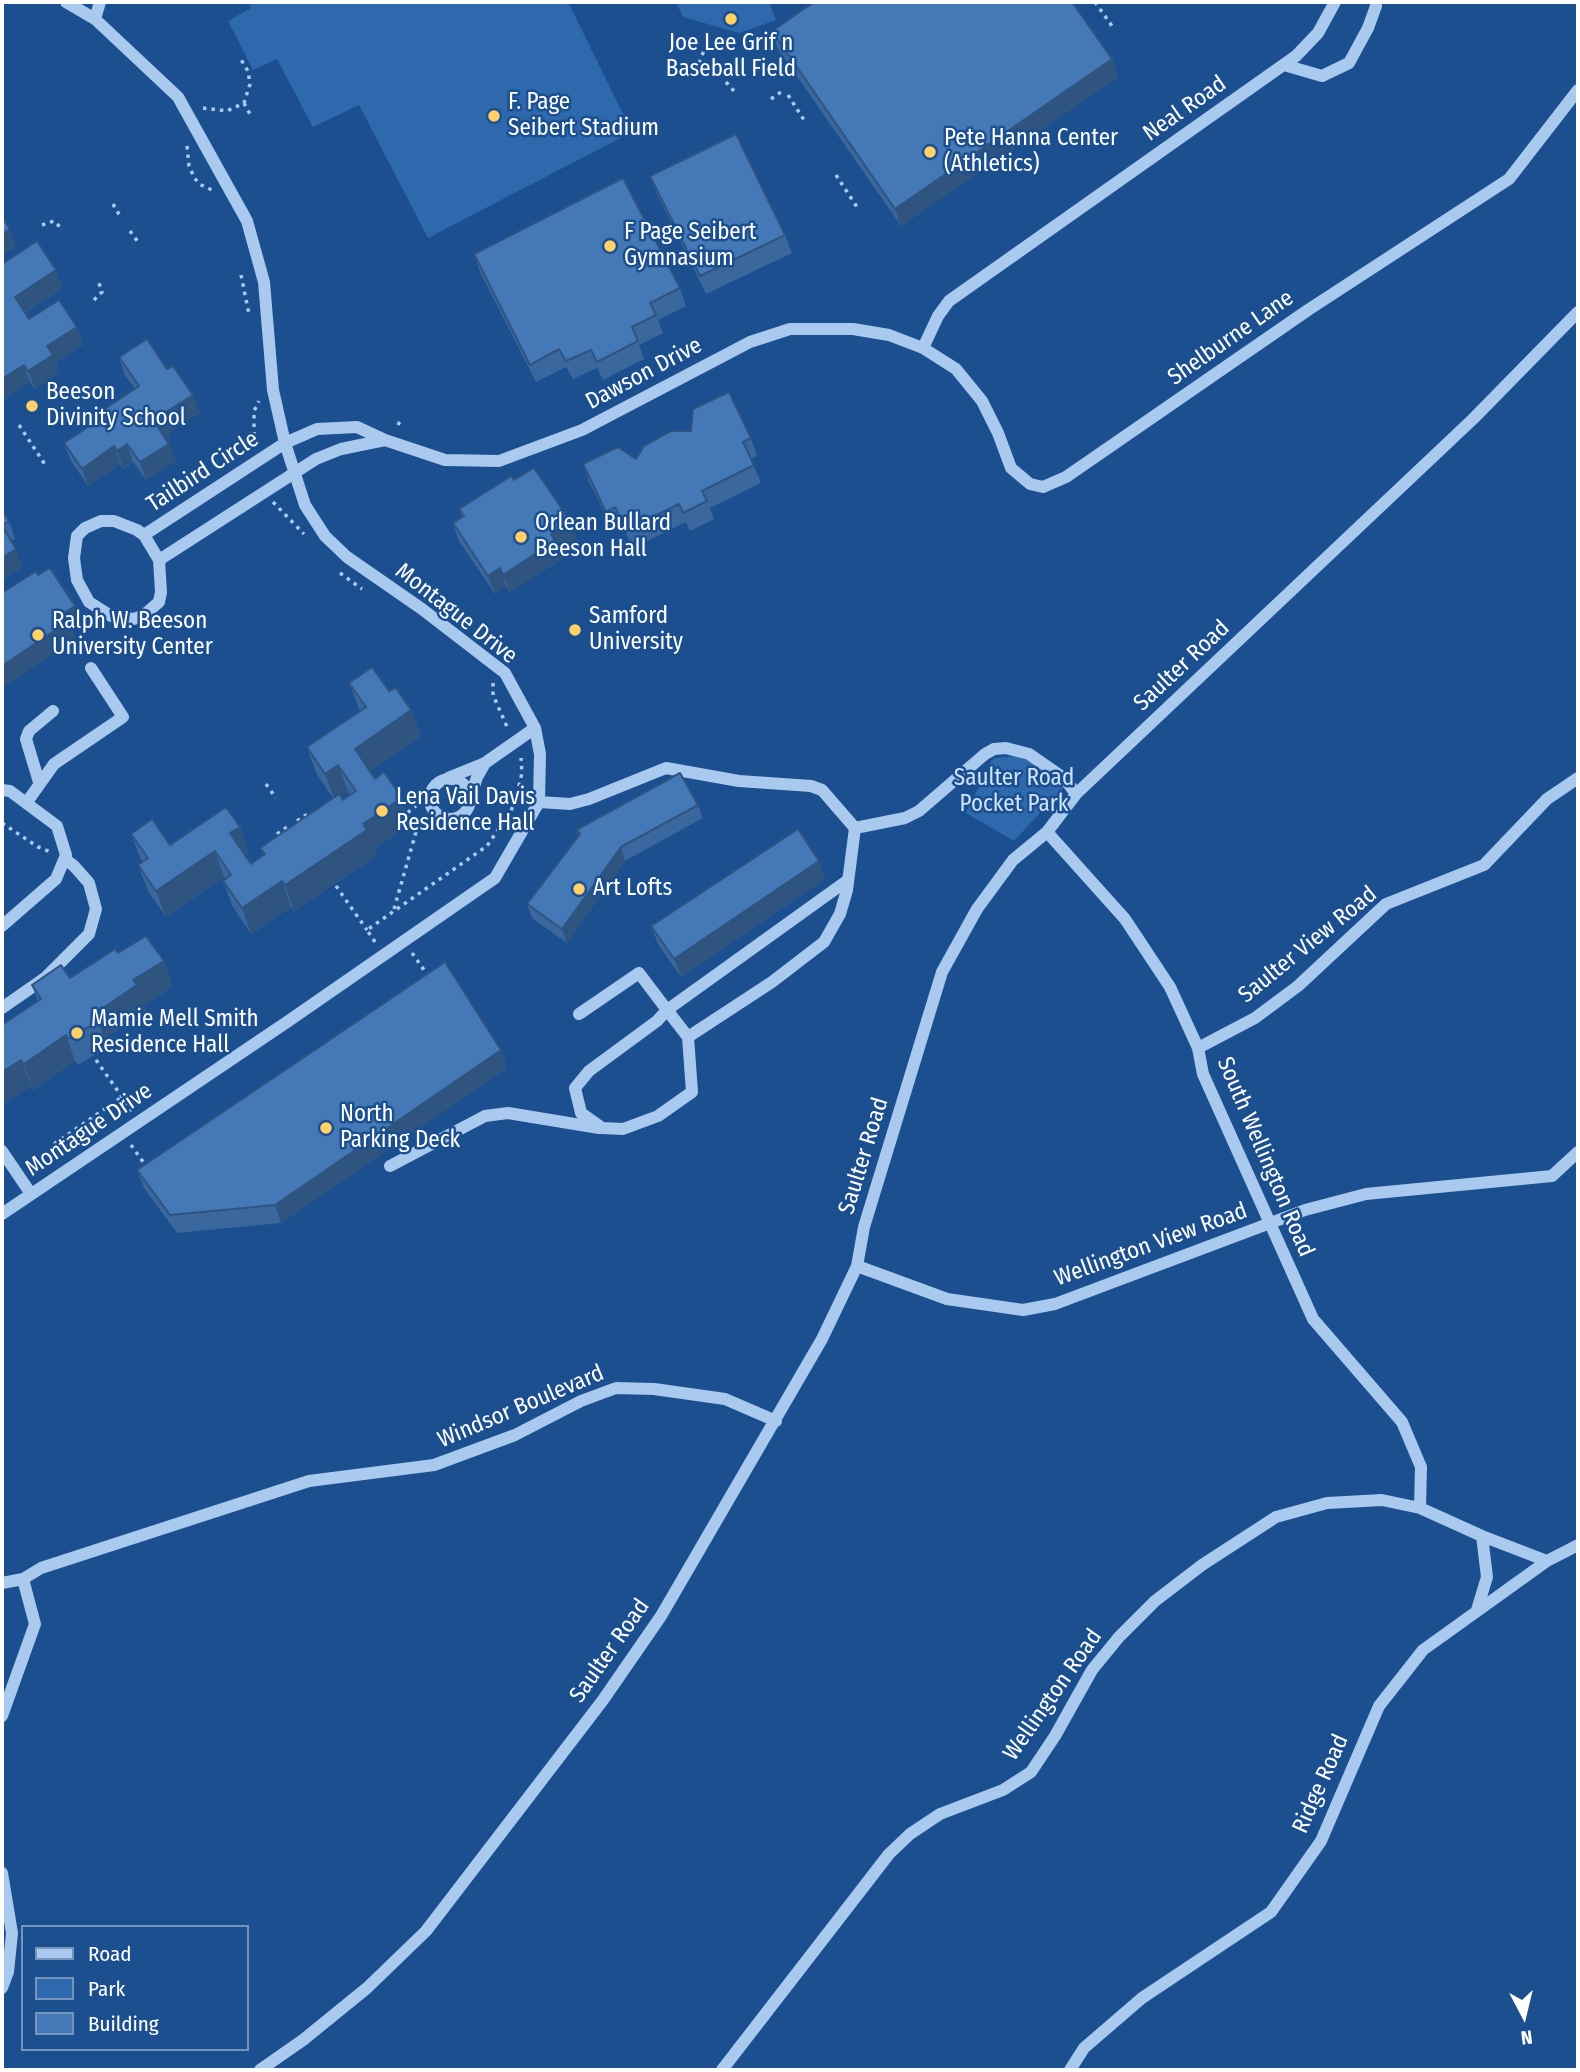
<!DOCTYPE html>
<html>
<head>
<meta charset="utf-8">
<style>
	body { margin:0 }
	#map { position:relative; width:1580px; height:2072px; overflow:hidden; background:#1b4f8f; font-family:"Fira Sans Condensed",sans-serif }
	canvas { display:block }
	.frame { position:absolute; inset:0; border:4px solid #fff; pointer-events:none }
	.legend { position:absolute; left:21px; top:1925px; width:228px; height:126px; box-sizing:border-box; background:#1b4f8f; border:2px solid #7695bc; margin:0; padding:9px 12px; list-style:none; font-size:21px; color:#fff }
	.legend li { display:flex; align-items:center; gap:14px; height:35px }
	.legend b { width:35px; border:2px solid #7695bc }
	.north { position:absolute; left:1489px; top:1981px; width:70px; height:70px; -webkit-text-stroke:5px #1b4f8f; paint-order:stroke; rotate:173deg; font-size:19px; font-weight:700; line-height:28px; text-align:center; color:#fff }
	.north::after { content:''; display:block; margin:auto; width:24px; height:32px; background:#fff; clip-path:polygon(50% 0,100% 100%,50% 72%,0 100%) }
</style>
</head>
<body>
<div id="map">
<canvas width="1580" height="2072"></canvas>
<div class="frame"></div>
<ul class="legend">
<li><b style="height:9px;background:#a9c9ee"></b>Road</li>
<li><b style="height:19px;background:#2e69ad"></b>Park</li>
<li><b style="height:19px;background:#4478b7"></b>Building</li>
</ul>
<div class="north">N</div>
</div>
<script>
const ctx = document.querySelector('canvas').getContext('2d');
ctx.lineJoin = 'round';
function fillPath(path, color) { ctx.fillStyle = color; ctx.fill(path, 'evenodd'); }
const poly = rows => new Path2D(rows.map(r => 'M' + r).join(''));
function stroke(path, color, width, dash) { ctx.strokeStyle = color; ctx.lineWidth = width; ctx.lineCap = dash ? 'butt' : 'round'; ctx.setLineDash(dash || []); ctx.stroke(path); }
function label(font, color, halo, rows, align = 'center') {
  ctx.font = font + ' "Fira Sans Condensed",sans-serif'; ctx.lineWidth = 5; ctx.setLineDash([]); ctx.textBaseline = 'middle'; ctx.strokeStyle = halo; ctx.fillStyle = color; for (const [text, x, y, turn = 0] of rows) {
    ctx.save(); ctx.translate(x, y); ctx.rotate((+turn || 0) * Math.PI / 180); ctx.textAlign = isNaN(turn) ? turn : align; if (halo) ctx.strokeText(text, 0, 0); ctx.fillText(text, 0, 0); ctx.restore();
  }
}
fillPath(poly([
	[248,2,568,2,632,132,428,238,359,105,313,127,277,59,253,70,228,21,251,8],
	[676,2,775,2,770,5,776,20,739,33,683,17],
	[1015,756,1029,761,1064,787,1014,841,966,813,992,760,996,758]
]), '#2e69ad');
stroke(poly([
	[1095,2,1112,26],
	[696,71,708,40],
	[726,82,734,91],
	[788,95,804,120],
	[771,99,784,90],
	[244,103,251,116],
	[203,108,227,111,244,103,250,84,248,71,240,58],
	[187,146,189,166,194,177,199,184,212,190],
	[836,175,857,207],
	[113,204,120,216],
	[42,225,54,221,63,230],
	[130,231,138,242],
	[241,275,249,314],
	[94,300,102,292,98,280],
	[19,425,46,466],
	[398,425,402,418],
	[254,444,254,411,259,401],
	[273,502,304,534],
	[340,573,362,589],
	[493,683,493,695,508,729],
	[266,784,276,798],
	[297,821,309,813],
	[2,823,38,847,51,852],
	[277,834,287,827],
	[336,886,367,930],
	[394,909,416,832,407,813,416,806],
	[375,942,367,930,487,846,511,811,517,794,522,773,521,758],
	[412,953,429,977],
	[96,1060,132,1111],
	[54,1144,122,1097],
	[131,1145,146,1166]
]), '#a9c9ee', 3.5, [3.5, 5]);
stroke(poly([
	[95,19,100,2],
	[1284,65,1322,76,1349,63,1368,28,1376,6,1376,2],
	[923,348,938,316,949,301,1296,56,1318,33,1335,2],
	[101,521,114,521,137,530,144,535,159,560,161,592,159,602,144,615,134,619,111,616,89,602,77,580,74,558,77,536,85,528,101,521],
	[144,535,285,443,317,429,357,427,385,440,445,460,499,461,582,430,750,342,790,329,853,329,889,335,923,348,956,369,982,401,998,433,1011,468,1030,484,1043,487,1066,477,1308,310,1509,179,1578,90],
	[159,560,316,459,341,449,385,440],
	[448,778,485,763,535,728],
	'430 799a20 20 0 1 1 40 0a20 20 0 1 1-40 0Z',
	[39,782,26,739,29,731,53,711],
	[2,790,10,791,57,826,66,855,56,879,2,926],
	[470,799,477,777,485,763],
	[27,802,54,764,123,717,91,668],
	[539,802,570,804,589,799,666,768,739,781,811,786,822,790,855,828],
	[855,828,905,818,919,811,985,754,994,749,1006,748,1029,754,1065,779,1076,794],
	[1047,832,1125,919,1170,987,1198,1048,1203,1074,1313,1319,1402,1422,1421,1467,1420,1508],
	[2,1008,45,978,89,934,96,909,89,883,74,866,65,859],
	[579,1014,639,973,667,1010,848,880],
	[688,1037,667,1010,657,1021,589,1071,575,1088,581,1113,602,1128,623,1129,658,1116,692,1092,688,1037,772,982,824,942,840,914,847,890,855,828],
	[1198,1048,1255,1018,1298,986,1386,904,1484,865,1547,799,1578,778],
	[2,1151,31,1194],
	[390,1166,485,1116,508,1113,599,1128],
	[2,1214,287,1022,495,878,539,802,540,754,535,728,505,673,422,609,347,557,325,536,305,505,285,443,273,390,264,282,247,221,178,97,95,19,66,2],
	[857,1266,947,1299,1023,1310,1055,1304,1305,1210,1366,1194,1552,1176,1578,1152],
	[2,1583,23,1579,41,1568,309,1481,434,1465,515,1435,581,1401,616,1388,654,1389,725,1399,776,1421],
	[1477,1610,1487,1577,1482,1536],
	[2,1716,35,1624,23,1579],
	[2,1873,12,1933,8,1972,2,1988],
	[260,2070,303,2040,367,1988,426,1931,603,1700,661,1616,822,1339,857,1266,864,1227,942,972,977,909,1013,860,1047,832,1076,794,1473,419,1578,312],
	[722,2070,889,1854,910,1834,940,1814,1003,1790,1031,1772,1055,1736,1092,1670,1119,1637,1155,1601,1202,1565,1276,1517,1327,1503,1382,1500,1420,1508,1482,1536,1547,1561],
	[1070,2070,1084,2048,1142,1998,1271,1912,1321,1841,1379,1706,1423,1650,1547,1561,1578,1545]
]), '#a9c9ee', 12);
fillPath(poly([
	[772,31,1112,59,1118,77,901,226,778,49],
	[650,176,785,235,792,253,706,294,657,194],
	[474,254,680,288,686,306,658,320,663,333,639,345,644,359,603,380,597,368,573,379,566,367,536,382,480,272],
	[2,264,63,288,25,313,29,319,83,345,56,362,60,372,35,389,30,382,2,401],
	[119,357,167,369,193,395,200,413,168,433,170,436,166,439,169,444,176,461,146,480,133,462,123,469,120,464,88,486,71,461,64,443,99,420,97,414,135,389,125,375],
	[751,438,757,456,751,459,761,483,710,508,714,519,690,531,686,522,633,548,622,525,613,529,589,482,583,464,636,459],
	[514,480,571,522,577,540,559,551,562,559,510,592,506,586,495,594,459,541,453,523,462,517,459,509],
	[2,510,9,521,15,539,11,541,23,567,2,580],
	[349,683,389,691,411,710,421,736,370,771,411,824,374,849,376,856,294,911,291,907,251,934,233,907,223,881,226,879,224,877,166,917,148,891,138,865,142,862,131,834,170,845,240,827,249,853,245,856,251,864,263,855,260,848,333,798,316,773,307,747,360,711],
	[348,791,350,795,343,800,340,796],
	[698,805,703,818,625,861,567,943,532,918,527,904,578,836,576,830],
	[825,879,681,977,658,944,651,926],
	[118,953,164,961,173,987,144,1005,146,1011,105,1039,108,1047,78,1065,75,1061,33,1090,31,1086,2,1105,2,1025,38,1002,32,985,70,978],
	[501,1050,507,1068,281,1223,177,1233,144,1188,137,1170]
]), '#3a679d');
fillPath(poly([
	[1112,59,1118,77,901,226,895,209],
	[10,229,16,247,2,256,2,234],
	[56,270,63,288,21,315,15,297],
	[77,327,83,345,56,362,60,372,35,389,28,371,47,346],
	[24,365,30,382,2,401,2,379],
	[193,395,200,413,168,433,170,436,162,441,155,423,161,415],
	[127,444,133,462,123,469,117,451],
	[169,444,176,461,146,480,140,462],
	[114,446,120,464,88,486,82,469],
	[571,522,577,540,559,551,562,559,510,592,503,575,551,534],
	[16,549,23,567,2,580,2,558],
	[500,568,506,586,495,594,488,576],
	[75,606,82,624,73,630,76,639,2,688,2,666,64,613],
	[411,710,421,736,364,775,355,749],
	[338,765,348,791,335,800,325,774],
	[402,798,411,824,374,849,376,856,294,911,285,885,363,824],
	[240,827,249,853,240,859,230,833],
	[621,847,625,861,567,943,562,929],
	[215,851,224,877,166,917,156,891],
	[819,861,825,879,681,977,674,959],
	[282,881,291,907,251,934,242,908],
	[164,961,173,987,144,1005,146,1011,105,1039,98,1021,94,1014,133,980],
	[66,1035,75,1061,33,1090,24,1064],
	[501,1050,507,1068,281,1223,275,1205],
	[21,1060,31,1086,2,1105,2,1072]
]), '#305480');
const building = poly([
	[814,2,1072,2,1112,59,895,209,772,31,814,2],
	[736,134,785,235,700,276,650,176,736,134],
	[623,178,680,288,650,303,656,315,632,327,638,341,597,362,591,350,566,361,559,349,530,365,474,254,623,178],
	[2,217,10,229,2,234,2,217],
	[37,241,56,270,15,297,29,319,59,300,77,327,47,346,53,355,28,371,24,365,2,379,2,264,37,241],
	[147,339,167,369,173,366,193,395,161,415,163,418,155,423,169,444,140,462,127,444,117,451,114,446,82,469,64,443,100,419,97,414,139,386,119,357,147,339],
	[729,392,751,438,743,442,754,465,702,491,707,501,683,513,679,504,626,530,615,507,606,512,583,464,618,447,636,459,644,446,671,431,691,431,693,409,729,392],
	[534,468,571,522,551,534,555,541,503,575,500,568,488,576,453,523,464,516,459,509,511,476,514,480,534,468],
	[2,510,9,521,2,526,2,510],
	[2,526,16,549,2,558,2,526],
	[50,568,75,606,64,613,69,621,2,666,2,593,36,571,38,575,50,568],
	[372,667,389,691,396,688,411,710,355,749,375,779,384,772,402,798,363,824,367,830,285,885,282,881,242,908,223,881,231,875,215,851,156,891,138,865,148,858,131,834,152,819,170,845,226,807,240,827,230,833,251,864,265,854,260,848,339,794,343,800,356,791,338,765,325,774,307,747,366,707,349,683,372,667],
	[680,773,698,805,621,847,562,929,527,904,580,834,576,830,680,773],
	[798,829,819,861,674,959,651,926,798,829],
	[146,936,164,961,133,980,137,985,94,1014,98,1021,68,1039,66,1035,24,1064,21,1060,2,1072,2,1025,41,999,32,985,61,965,70,978,115,949,118,953,146,936],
	[445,962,501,1050,275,1205,170,1215,137,1170,445,962]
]);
fillPath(building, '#4478b7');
stroke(building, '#305480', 2);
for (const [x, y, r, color] of [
	[731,19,7,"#ffd166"],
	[494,116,7,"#ffd166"],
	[930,152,7,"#ffd166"],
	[610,246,7,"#ffd166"],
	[32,406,7,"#ffd166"],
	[521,537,7,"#ffd166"],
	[575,630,7,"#ffd166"],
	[38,635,7,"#ffd166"],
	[382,811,7,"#ffd166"],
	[579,889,7,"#ffd166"],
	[77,1033,7,"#ffd166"],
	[326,1128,7,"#ffd166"]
]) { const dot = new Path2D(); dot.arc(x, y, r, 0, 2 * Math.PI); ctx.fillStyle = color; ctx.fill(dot); stroke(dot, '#1b4f8f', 2.5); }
label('23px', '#fff', '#1b4f8f', [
	["Joe Lee Grif n",731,44,"center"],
	["Baseball Field",731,70,"center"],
	["F. Page",508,103],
	["Seibert Stadium",508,129],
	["Pete Hanna Center",944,139],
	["(Athletics)",944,165],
	["F Page Seibert",624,233],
	["Gymnasium",624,259],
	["Beeson",46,393],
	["Divinity School",46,419],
	["Orlean Bullard",535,524],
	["Beeson Hall",535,550],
	["Samford",589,617],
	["University",589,643],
	["Ralph W. Beeson",52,622],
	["University Center",52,648],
	["Lena Vail Davis",396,798],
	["Residence Hall",396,824],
	["Art Lofts",593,889],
	["Mamie Mell Smith",91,1020],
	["Residence Hall",91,1046],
	["North",340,1115],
	["Parking Deck",340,1141]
], 'left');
label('23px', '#fff', '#1b4f8f', [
	["Neal Road",1185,109,-35],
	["Shelburne Lane",1231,338,-35],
	["Dawson Drive",644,374,-28],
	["Tailbird Circle",203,472,-33],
	["Montague Drive",456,614,38],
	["Saulter Road",1182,666,-43],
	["Saulter View Road",1308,945,-39],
	["Montague Drive",89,1130,-34],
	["Saulter Road",864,1156,-73],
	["South Wellington Road",1265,1157,67],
	["Wellington View Road",1151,1245,-20],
	["Windsor Boulevard",521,1407,-23],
	["Saulter Road",610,1651,-55],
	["Wellington Road",1053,1695,-55],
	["Ridge Road",1321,1784,-66]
]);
label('23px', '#cfe3fa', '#1b4f8f', [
	["Saulter Road",1014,779],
	["Pocket Park",1014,805]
]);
</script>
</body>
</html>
